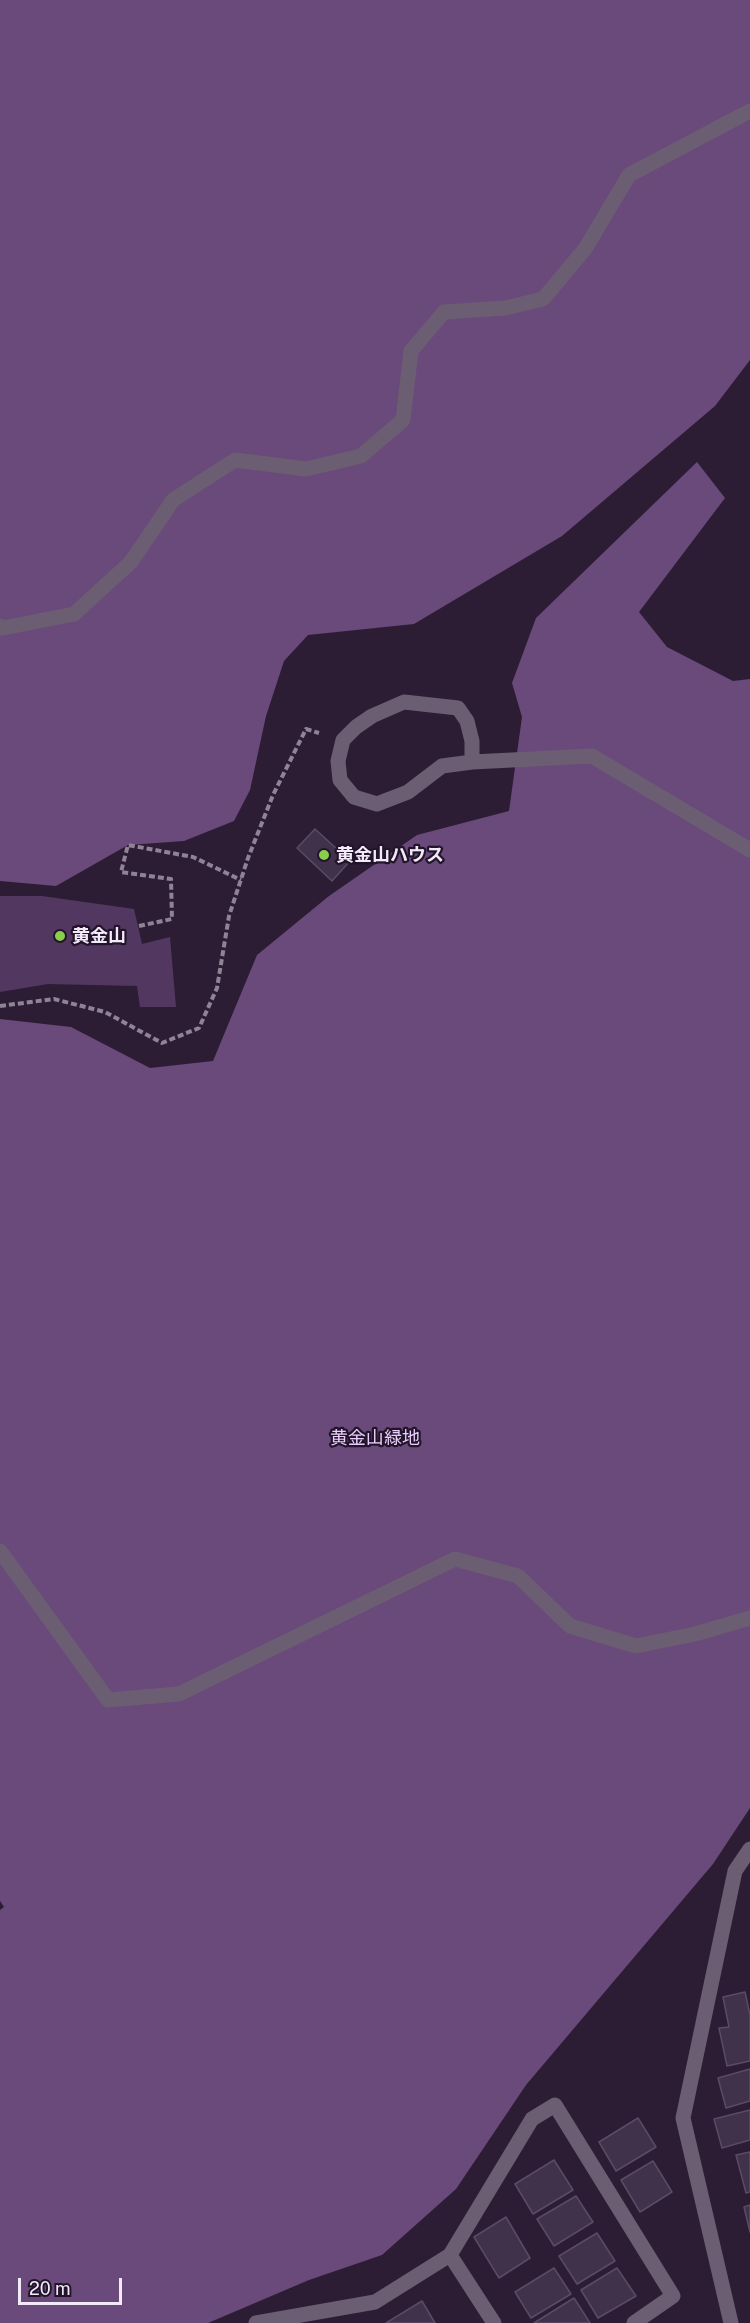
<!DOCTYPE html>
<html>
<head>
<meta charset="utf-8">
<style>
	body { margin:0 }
	#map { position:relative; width:750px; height:2323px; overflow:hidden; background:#2c1d34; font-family:"Public Sans",sans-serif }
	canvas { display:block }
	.scale { position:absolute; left:18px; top:2278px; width:104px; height:27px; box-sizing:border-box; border:3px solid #f3eaf9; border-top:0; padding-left:8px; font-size:18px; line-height:21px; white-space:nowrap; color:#f3eaf9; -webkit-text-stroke:4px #22142a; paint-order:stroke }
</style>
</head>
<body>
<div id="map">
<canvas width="750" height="2323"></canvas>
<div class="scale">20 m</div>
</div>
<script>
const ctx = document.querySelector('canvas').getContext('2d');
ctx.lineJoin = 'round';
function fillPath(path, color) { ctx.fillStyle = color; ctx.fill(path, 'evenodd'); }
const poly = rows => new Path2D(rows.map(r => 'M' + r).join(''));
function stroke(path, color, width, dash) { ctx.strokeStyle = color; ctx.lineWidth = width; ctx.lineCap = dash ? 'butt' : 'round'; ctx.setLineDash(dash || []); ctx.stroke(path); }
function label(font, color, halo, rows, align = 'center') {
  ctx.font = font + ' "Public Sans","Noto Sans JP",sans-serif'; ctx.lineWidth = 4.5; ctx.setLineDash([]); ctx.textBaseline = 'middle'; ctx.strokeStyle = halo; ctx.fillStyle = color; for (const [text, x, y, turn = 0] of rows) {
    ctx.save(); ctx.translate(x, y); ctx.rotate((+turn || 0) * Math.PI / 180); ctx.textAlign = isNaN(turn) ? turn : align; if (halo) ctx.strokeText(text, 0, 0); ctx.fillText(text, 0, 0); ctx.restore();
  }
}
fillPath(poly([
	[0,896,42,896,134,909,142,944,170,937,176,1007,140,1007,137,986,48,984,0,992]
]), '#523860');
fillPath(poly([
	[0,0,750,0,750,360,715,406,562,536,414,624,308,635,284,661,266,716,250,790,234,821,184,841,128,845,56,886,0,881],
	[697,462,725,498,639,612,667,647,733,681,750,679,750,1808,713,1864,526,2085,456,2189,382,2255,309,2280,208,2323,0,2323,0,1910,4,1907,0,1901,0,1019,71,1027,150,1068,213,1061,257,955,329,896,417,835,509,811,522,717,512,683,536,618]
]), '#694a7a');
const building = poly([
	[315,829,350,861,332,881,297,848,315,829],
	[745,1992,750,2015,750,2061,727,2066,719,2028,729,2027,723,1997,745,1992],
	[750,2069,750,2101,726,2108,718,2078,750,2069],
	[750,2110,750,2140,722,2148,714,2119,750,2110],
	[638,2118,656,2147,616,2171,599,2142,638,2118],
	[750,2152,750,2192,746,2193,736,2155,750,2152],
	[554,2160,573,2190,533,2214,515,2184,554,2160],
	[653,2161,672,2192,640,2212,621,2180,653,2161],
	[576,2196,593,2222,554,2246,537,2219,576,2196],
	[750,2205,750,2232,744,2207,750,2205],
	[506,2217,530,2258,499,2278,474,2237,506,2217],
	[597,2233,615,2261,577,2284,559,2256,597,2233],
	[554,2268,571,2294,531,2318,515,2292,554,2268],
	[617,2268,636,2296,598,2318,581,2290,617,2268],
	[574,2298,590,2323,534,2323,574,2298],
	[422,2301,435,2323,386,2323,422,2301]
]);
fillPath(building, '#41324b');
stroke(building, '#5b4b65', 1.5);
stroke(poly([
	[139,926,172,919,171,879,121,872,128,845,193,857,241,880],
	[0,1006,54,999,105,1012,162,1043,199,1028,217,988,229,916,248,858,273,795,306,729,319,733]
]), '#8f8396', 4, [6, 3]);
stroke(poly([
	[0,626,3,628,74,614,131,562,173,500,235,460,306,469,361,456,403,420,411,351,444,312,505,308,543,299,585,249,629,175,750,111],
	[404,702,458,708,467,721,472,741,472,762,442,766,408,792,377,804,354,797,340,780,338,761,343,740,356,727,372,716,404,702],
	[472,762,592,756,750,850],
	[0,1551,108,1700,179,1694,455,1559,518,1576,570,1626,636,1646,695,1634,750,1618],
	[450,2255,494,2323],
	[256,2323,375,2302,450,2255,532,2119,555,2105,673,2296,634,2323],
	[731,2323,683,2118,735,1871,750,1849]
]), '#6b5e73', 15);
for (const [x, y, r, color] of [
	[324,855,6,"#89cf49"],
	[60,936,6,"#89cf49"]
]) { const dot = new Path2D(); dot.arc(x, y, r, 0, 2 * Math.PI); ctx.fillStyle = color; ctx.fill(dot); stroke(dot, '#22142a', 2); }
label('bold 18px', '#f3eaf9', '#22142a', [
	["黄金山ハウス",336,855],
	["黄金山",72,936]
], 'left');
label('18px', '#e9cdfa', '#22142a', [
	["黄金山緑地",375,1438]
]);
</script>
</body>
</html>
